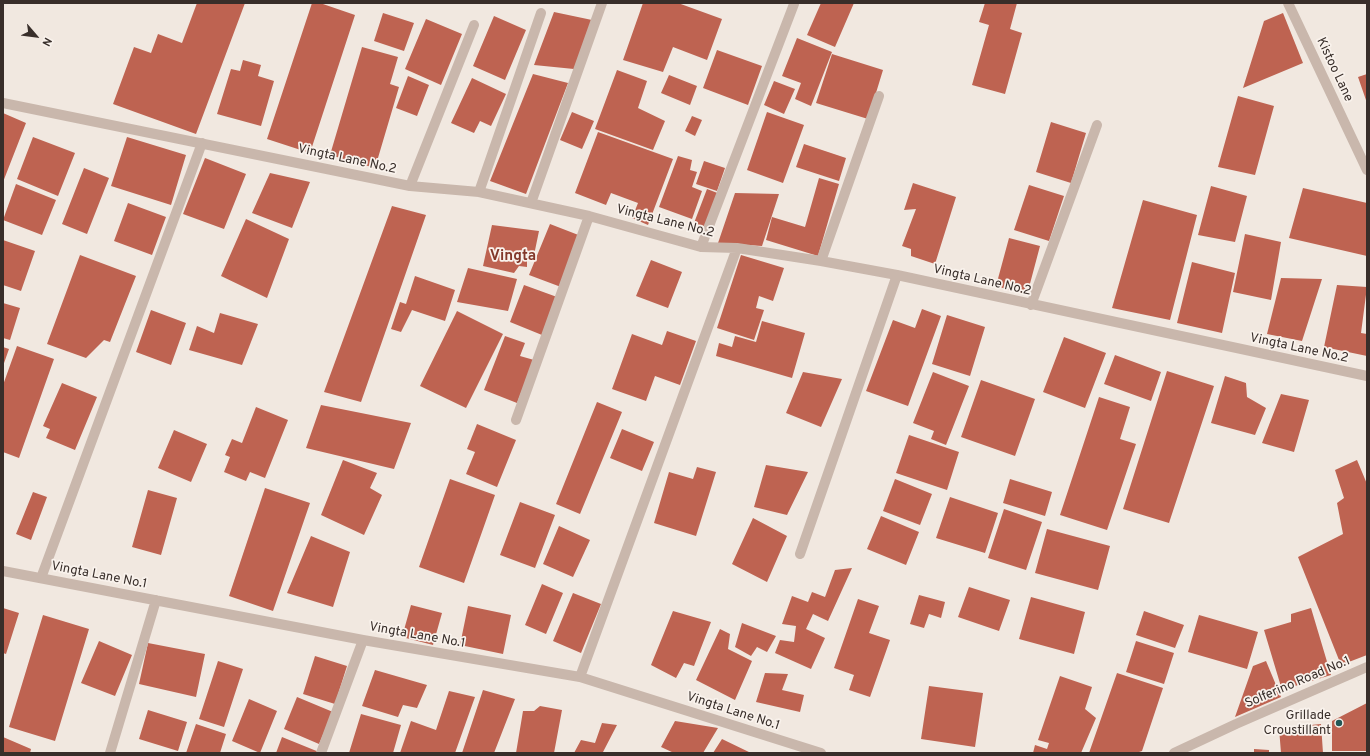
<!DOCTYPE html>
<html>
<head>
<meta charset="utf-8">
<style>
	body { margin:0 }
	#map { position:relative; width:1370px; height:756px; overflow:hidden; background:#f1e8e0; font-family:Overpass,sans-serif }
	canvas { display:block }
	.frame { position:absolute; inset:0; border:4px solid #382e2a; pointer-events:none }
	.north { position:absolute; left:16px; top:16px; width:40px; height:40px; -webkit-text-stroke:3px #f9f2ec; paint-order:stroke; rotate:118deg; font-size:11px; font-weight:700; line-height:16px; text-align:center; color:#382e2a }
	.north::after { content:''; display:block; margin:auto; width:14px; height:18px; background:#382e2a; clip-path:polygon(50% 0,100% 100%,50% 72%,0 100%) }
</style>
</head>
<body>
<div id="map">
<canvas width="1370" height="756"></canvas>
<div class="frame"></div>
<div class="north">N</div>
</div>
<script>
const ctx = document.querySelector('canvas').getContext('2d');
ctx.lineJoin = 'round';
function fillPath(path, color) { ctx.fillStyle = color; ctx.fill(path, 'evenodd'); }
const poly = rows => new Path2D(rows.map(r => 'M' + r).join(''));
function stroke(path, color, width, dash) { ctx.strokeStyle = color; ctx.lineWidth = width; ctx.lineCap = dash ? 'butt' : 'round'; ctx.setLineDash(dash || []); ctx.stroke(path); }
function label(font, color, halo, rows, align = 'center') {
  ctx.font = font + ' Overpass,sans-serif'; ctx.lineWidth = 3.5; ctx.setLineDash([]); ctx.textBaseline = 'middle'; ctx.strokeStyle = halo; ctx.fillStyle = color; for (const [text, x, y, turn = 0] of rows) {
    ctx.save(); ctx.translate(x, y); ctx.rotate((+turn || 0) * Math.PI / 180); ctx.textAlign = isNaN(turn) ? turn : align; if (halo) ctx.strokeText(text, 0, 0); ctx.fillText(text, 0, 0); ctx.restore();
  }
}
fillPath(poly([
	[197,3,245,3,196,134,113,104,134,47,151,53,158,34,182,43],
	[312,3,320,3,355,15,310,153,267,139],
	[643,3,678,3,722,19,707,60,673,47,663,72,623,60],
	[821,3,854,3,835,47,807,35],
	[985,3,1017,3,1010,29,1022,33,1005,94,972,85,989,25,979,22],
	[554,12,592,20,574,69,534,65],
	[383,13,414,23,404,51,374,41],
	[1283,13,1303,63,1243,88,1264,21],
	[494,16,526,30,505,80,473,66],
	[426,19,462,34,441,85,405,69],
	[797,38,832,52,811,106,795,99,801,83,782,76],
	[362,47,398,57,390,84,399,87,375,168,330,155],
	[717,50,762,66,748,105,703,88],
	[832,54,883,70,868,119,816,103],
	[243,60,261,65,258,76,274,81,261,126,217,114,231,69,240,71],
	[617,70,647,81,638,108,665,121,653,150,595,129],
	[533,74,568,83,526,194,490,181],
	[1367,74,1367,103,1358,77],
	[669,75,697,86,690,105,661,93],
	[408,76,429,85,417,116,396,108],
	[472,78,506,94,491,126,480,121,474,133,451,123],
	[774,81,795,89,784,114,764,105],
	[1238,96,1274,106,1255,175,1218,167],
	[572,112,594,121,582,149,560,140],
	[767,112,804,125,783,183,747,170],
	[3,113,26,123,3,182],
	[692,116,702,120,695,136,685,131],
	[1051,122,1086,133,1071,183,1036,172],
	[598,132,673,159,648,225,632,218,638,203,611,193,606,205,575,193],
	[33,137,75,153,58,196,17,179],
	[127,137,186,155,171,205,111,186],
	[804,144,846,158,839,181,796,167],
	[678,156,692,160,690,170,697,172,692,187,702,191,692,219,659,207],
	[205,158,246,174,224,229,183,214],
	[704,161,725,168,717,191,696,184],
	[84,168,109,178,87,234,62,224],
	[270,173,310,182,292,228,252,213],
	[819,178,839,184,818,256,766,240,772,217,805,227],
	[913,183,956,197,935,264,911,256,911,249,902,246,916,209,904,210],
	[16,184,56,200,42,235,3,220],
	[1029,185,1064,196,1049,241,1014,230],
	[1211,186,1247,196,1235,242,1198,235],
	[1303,188,1367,203,1367,256,1289,238],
	[707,189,720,194,707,227,694,223],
	[735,193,779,194,762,246,718,243],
	[1143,200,1197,215,1170,320,1112,308],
	[128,203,166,217,152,255,114,241],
	[392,206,426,215,361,402,324,392],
	[246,219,289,239,267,298,221,276],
	[550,224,581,236,561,287,529,275],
	[492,225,539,231,533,260,527,257,527,267,519,266,514,273,483,266],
	[1245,234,1281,242,1271,300,1233,292],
	[1009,238,1040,246,1027,295,996,286],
	[3,240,35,251,21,291,3,285],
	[80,255,136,276,110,342,104,340,86,358,47,344],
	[741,255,784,268,773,301,759,296,756,308,764,310,754,340,717,328],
	[651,260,682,272,668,308,636,296],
	[1192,262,1235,273,1222,333,1177,323],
	[468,268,517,279,508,311,457,302],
	[415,276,455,290,445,321,412,310,401,332,391,329,400,302,406,304],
	[1281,278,1322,279,1302,341,1267,334],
	[524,285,557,297,542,335,510,322],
	[1337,285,1367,287,1361,333,1367,334,1367,356,1324,347],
	[3,303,20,308,10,340,3,338],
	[922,309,941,316,908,406,866,391,893,320,915,328],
	[151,310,186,323,171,365,136,352],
	[457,311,503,334,466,408,420,386],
	[220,313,258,324,242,365,189,350,197,326,214,333],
	[947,315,985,327,970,376,932,364],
	[762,321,805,333,792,378,716,356,719,343,732,347,735,336,756,342],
	[667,331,696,341,680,385,655,376,646,401,612,389,632,334,662,345],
	[505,336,525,343,520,356,534,360,517,403,484,390],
	[1064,337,1106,353,1085,408,1043,392],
	[17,346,54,359,19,458,3,452,3,385],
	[3,347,9,349,3,366],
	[1115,355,1161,372,1151,401,1104,384],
	[1167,371,1214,386,1169,523,1123,509],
	[803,372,842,379,821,427,786,413],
	[933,372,969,386,946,445,931,439,934,431,913,423],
	[1225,376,1246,383,1247,397,1266,408,1255,435,1211,423],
	[981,380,1035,399,1015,456,961,437],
	[62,383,97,397,75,450,46,438,50,429,43,426],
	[1281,394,1309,400,1294,452,1262,443],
	[1099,397,1130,407,1120,439,1136,444,1107,530,1060,515],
	[597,402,622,412,580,514,556,504],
	[321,405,411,423,394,469,306,448],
	[256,407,288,420,265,478,250,472,246,481,224,472,230,457,225,455,232,439,242,443],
	[477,424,516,440,497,487,466,474,475,452,467,449],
	[622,429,654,442,642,471,610,458],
	[174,430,207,444,191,482,158,468],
	[909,435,959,452,947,490,896,473],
	[343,460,377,473,370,488,382,495,364,535,321,515],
	[1357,460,1367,484,1367,655,1341,665,1298,557,1343,534,1337,503,1344,498,1335,470],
	[766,465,808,472,787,515,754,507],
	[697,467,716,472,696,536,654,523,669,472,693,479],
	[450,479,495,495,464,583,419,567],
	[895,479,932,494,920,525,883,511],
	[1010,479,1052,492,1045,516,1003,503],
	[265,488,310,503,273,611,229,596],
	[148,490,177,498,161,555,132,547],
	[33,492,47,497,31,540,16,534],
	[950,497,998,513,985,553,936,538],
	[520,502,555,515,535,568,500,555],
	[1004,509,1042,522,1026,570,988,558],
	[881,516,919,532,906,565,867,549],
	[753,518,787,536,767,582,732,564],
	[559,526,590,540,573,577,543,564],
	[1047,529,1110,546,1098,590,1035,573],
	[311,536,350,552,333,607,287,593],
	[852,568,828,621,813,614,806,629,825,638,811,669,775,653,780,640,794,642,796,626,782,624,792,596,808,602,812,592,825,597,835,570],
	[542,584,563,593,546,634,525,625],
	[969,587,1010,600,999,631,958,617],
	[573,593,601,604,581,653,553,641],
	[919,595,945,602,941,618,929,614,924,628,910,624],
	[1031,597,1085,612,1074,654,1019,639],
	[858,599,879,606,869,633,890,640,870,697,849,690,854,675,834,668],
	[411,605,442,613,433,645,402,637],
	[468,606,511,615,503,654,460,645],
	[3,608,19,613,6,654,3,653],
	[1311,608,1331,675,1282,690,1264,630,1291,622,1291,614],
	[673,611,711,622,694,666,684,663,676,678,651,665],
	[1144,611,1184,625,1175,648,1136,635],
	[43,615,89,629,55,741,9,727],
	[1199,615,1258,632,1247,669,1188,652],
	[742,623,776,636,767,652,757,647,751,656,735,647],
	[720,629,730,634,728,649,752,661,735,700,696,680],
	[99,641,132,655,115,696,81,683],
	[1136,641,1174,653,1164,684,1126,672],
	[148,643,205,654,196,697,139,684],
	[315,656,347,666,335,704,303,694],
	[218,661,243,669,224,727,199,719],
	[1266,661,1281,697,1235,717,1253,666],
	[375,670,427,685,417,708,403,705,398,717,362,706],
	[765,673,788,674,782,690,804,695,800,712,756,702],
	[1117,673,1163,688,1142,751,1136,753,1089,753],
	[1060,676,1092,687,1085,709,1096,718,1081,753,1033,753,1035,745,1047,749,1049,743,1038,740],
	[929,686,983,693,975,747,921,739],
	[483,690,515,699,494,753,462,753],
	[449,691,475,697,455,753,400,753,411,721,436,730],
	[297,697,333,712,319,744,284,729],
	[249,699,277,711,260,753,232,741],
	[1367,703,1367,751,1332,751,1332,721],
	[540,706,562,710,554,753,516,753,523,711,534,711],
	[148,710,187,722,178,751,139,739],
	[361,714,401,725,393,753,349,753],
	[675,721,718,728,703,753,674,753,661,747],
	[602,723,617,725,603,752,606,753,574,753,581,740,595,743],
	[196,724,226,734,220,753,186,753],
	[1321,724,1323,753,1281,753,1279,728],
	[3,737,31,749,30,753,3,753],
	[282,737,319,752,319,753,276,753],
	[722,739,751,753,713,753],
	[1254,749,1269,750,1269,753,1254,753]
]), '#be6351');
stroke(poly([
	[1288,3,1367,170],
	[3,103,410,186,479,192,589,216,701,247,737,248,821,261,897,275,1367,376],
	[410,186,474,25],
	[479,192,541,13],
	[531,203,602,3],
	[701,247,794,4],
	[821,261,879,96],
	[1031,305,1097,125],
	[516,420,589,216],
	[800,554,897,275],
	[3,571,363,640,580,677,821,753],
	[41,578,202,143],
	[580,677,737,248],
	[110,753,156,600],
	[321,753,363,640],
	[1174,753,1236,724,1367,667]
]), '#c9b7ac', 10);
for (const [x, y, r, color] of [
	[1339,723,4,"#225756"]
]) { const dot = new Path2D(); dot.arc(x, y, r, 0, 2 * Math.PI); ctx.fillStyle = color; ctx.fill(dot); stroke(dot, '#f9f2ec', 1.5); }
label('13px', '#382e2a', '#f9f2ec', [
	["Kistoo Lane",1334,70,65],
	["Vingta Lane No.2",347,160,12],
	["Vingta Lane No.2",665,222,14],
	["Vingta Lane No.2",982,281,13],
	["Vingta Lane No.2",1299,349,12],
	["Vingta Lane No.1",99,576,11],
	["Vingta Lane No.1",417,636,10],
	["Solferino Road No.1",1298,683,-23],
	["Vingta Lane No.1",733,712,18]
]);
label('13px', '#382e2a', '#f9f2ec', [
	["Grillade",1331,716],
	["Croustillant",1331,731]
], 'right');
label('bold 15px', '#823729', '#f9f2ec', [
	["Vingta",513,257]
]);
</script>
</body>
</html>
